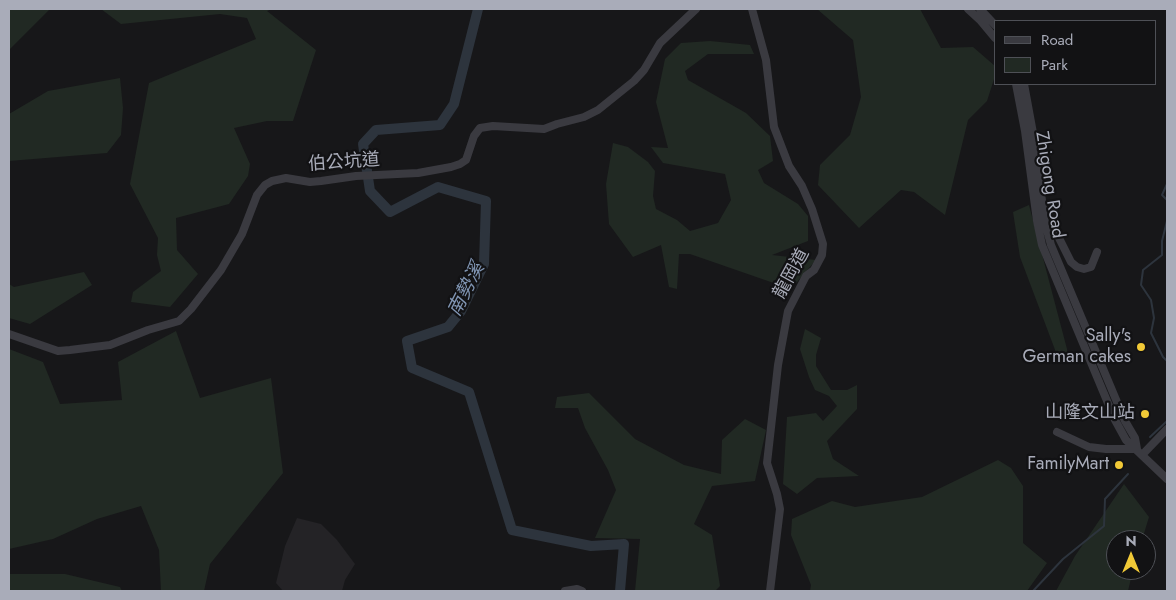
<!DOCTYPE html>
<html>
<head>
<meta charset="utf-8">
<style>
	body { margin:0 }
	#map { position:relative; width:1176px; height:600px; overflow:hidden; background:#171719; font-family:Jost,sans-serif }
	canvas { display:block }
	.frame { position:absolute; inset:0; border:10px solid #a9acb9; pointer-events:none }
	.legend { position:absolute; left:994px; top:20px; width:162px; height:65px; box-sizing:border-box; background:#121214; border:1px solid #4e5056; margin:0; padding:6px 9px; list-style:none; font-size:15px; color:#a9acb9 }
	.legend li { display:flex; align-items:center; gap:10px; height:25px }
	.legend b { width:25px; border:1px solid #4e5056 }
	.north { position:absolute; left:1106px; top:530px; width:50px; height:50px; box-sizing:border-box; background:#121214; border:1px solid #4e5056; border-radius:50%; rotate:0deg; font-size:14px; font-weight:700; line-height:20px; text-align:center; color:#a9acb9 }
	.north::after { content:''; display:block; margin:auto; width:18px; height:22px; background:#f1c937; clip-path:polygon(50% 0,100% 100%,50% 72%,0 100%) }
</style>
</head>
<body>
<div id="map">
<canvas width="1176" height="600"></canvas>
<div class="frame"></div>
<ul class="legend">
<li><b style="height:6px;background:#3a3a40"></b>Road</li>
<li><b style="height:14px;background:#212923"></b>Park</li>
</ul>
<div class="north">N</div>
</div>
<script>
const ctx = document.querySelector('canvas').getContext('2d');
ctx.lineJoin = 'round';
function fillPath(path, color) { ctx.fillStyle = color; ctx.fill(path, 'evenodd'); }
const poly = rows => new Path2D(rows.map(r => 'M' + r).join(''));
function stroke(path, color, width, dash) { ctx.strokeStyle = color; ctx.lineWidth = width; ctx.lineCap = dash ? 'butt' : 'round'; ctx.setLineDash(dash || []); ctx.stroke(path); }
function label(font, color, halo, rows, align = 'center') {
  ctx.font = font + ' Jost,"Noto Sans TC",sans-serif'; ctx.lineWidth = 4.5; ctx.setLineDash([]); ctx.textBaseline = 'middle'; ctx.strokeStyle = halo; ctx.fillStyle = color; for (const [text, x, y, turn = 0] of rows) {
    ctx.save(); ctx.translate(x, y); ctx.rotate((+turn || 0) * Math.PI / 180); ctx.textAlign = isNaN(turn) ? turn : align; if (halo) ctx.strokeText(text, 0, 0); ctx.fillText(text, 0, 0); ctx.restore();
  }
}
fillPath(poly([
	[297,518,321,524,337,540,355,564,345,580,342,591,283,591,276,583,285,546]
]), '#242326');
fillPath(poly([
	[9,9,50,9,9,50],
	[101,9,272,9,267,11,316,50,293,121,267,121,234,128,250,164,248,176,229,204,176,218,177,250,198,274,170,307,131,302,133,292,161,271,157,255,158,238,130,184,149,83,256,39,247,18,220,14,121,24],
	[817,9,920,9,941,48,973,47,995,66,995,76,987,101,968,120,945,215,914,192,901,190,859,228,818,185,820,165,850,135,861,97,853,40],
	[710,41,750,45,754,54,708,54,685,71,688,80,746,113,770,136,773,161,758,170,764,183,798,204,808,216,808,241,772,255,816,260,791,289,690,254,679,254,677,289,669,287,661,245,633,257,609,224,606,184,613,143,628,147,648,162,655,171,653,196,656,209,677,220,690,231,718,223,731,200,725,174,663,163,651,147,668,148,656,102,665,59,681,43],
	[120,78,123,108,121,135,107,153,9,161,9,114,48,91],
	[1029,205,1067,349,1068,363,1060,363,1020,257,1013,212],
	[84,272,92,285,30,324,9,318,9,284,14,287],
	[805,329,821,338,816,355,816,366,831,390,847,390,857,385,857,409,827,441,833,459,859,476,817,478,797,494,783,484,787,417,816,413,823,421,837,406,829,396,815,390,809,377,800,349],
	[176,331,200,398,271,378,283,473,210,564,204,591,161,591,159,550,141,506,97,519,53,539,9,549,9,349,43,362,60,404,122,400,118,362],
	[589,393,635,439,684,465,721,474,722,440,745,419,766,430,755,481,712,486,694,524,712,535,720,586,715,591,635,591,640,539,595,538,616,490,608,470,585,428,578,408,555,408,557,397],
	[998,460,1011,468,1023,486,1023,543,1047,563,1027,591,810,591,811,585,791,535,792,519,832,501,855,507,922,497],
	[1124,484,1149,517,1142,540,1116,540,1116,570,1133,570,1128,591,1056,591,1075,556],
	[9,574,65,574,120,587,122,591,9,591]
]), '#212923');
stroke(poly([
	[1167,184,1162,195,1167,200],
	[1167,221,1162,241,1162,255,1143,270,1141,285,1151,300,1154,318,1151,333,1163,357,1167,361],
	[1150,437,1167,421],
	[1033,591,1063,559,1104,526,1105,499,1128,474]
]), '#2d343d', 2);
stroke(poly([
	[478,9,454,104,440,125,376,130,363,144,370,191,390,212,438,187,486,201,484,264,461,311,448,327,407,341,412,368,469,392,512,530,591,546,624,544,620,591]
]), '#2d343d', 10);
stroke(poly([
	[752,9,766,60,774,127,789,166,802,186,812,209,823,244,822,255,814,270,806,276,788,311,778,365,767,463,777,494,780,509,770,591],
	[968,9,980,20,995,38],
	[980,9,995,25],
	[1016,84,1025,131,1037,221,1042,245,1115,420,1126,440,1167,479],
	[1024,84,1033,133,1045,223,1051,245,1125,421,1135,438,1137,449],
	[1046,228,1054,228,1071,262,1077,267,1084,269,1091,267,1097,252],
	[9,334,58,351,70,350,110,345,148,330,179,321,191,309,221,270,242,234,257,195,265,185,272,181,286,178,310,182,321,181,356,176,418,173,451,167,460,164,466,160,474,136,480,128,493,126,544,129,557,124,584,117,598,110,634,81,644,70,660,43,696,9],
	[1057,432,1089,447,1106,449,1137,449],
	[1143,454,1167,429],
	[565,591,577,589,582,591]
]), '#3a3a40', 8);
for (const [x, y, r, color] of [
	[1141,347,5,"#f1c937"],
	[1145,414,5,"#f1c937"],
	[1119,465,5,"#f1c937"]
]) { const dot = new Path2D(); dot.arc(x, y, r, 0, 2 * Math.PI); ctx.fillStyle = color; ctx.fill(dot); stroke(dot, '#121214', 2); }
label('18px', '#a9acb9', '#121214', [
	["伯公坑道",344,163,-4],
	["Zhigong Road",1049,185,81],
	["龍岡道",792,274,-61]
]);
label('18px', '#a9acb9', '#121214', [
	["Sally's",1131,337],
	["German cakes",1131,358],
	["山隆文山站",1135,414],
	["FamilyMart",1109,465]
], 'right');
label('italic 19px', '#8196b4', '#121214', [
	["南勢溪",467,290,-63]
]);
</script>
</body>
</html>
